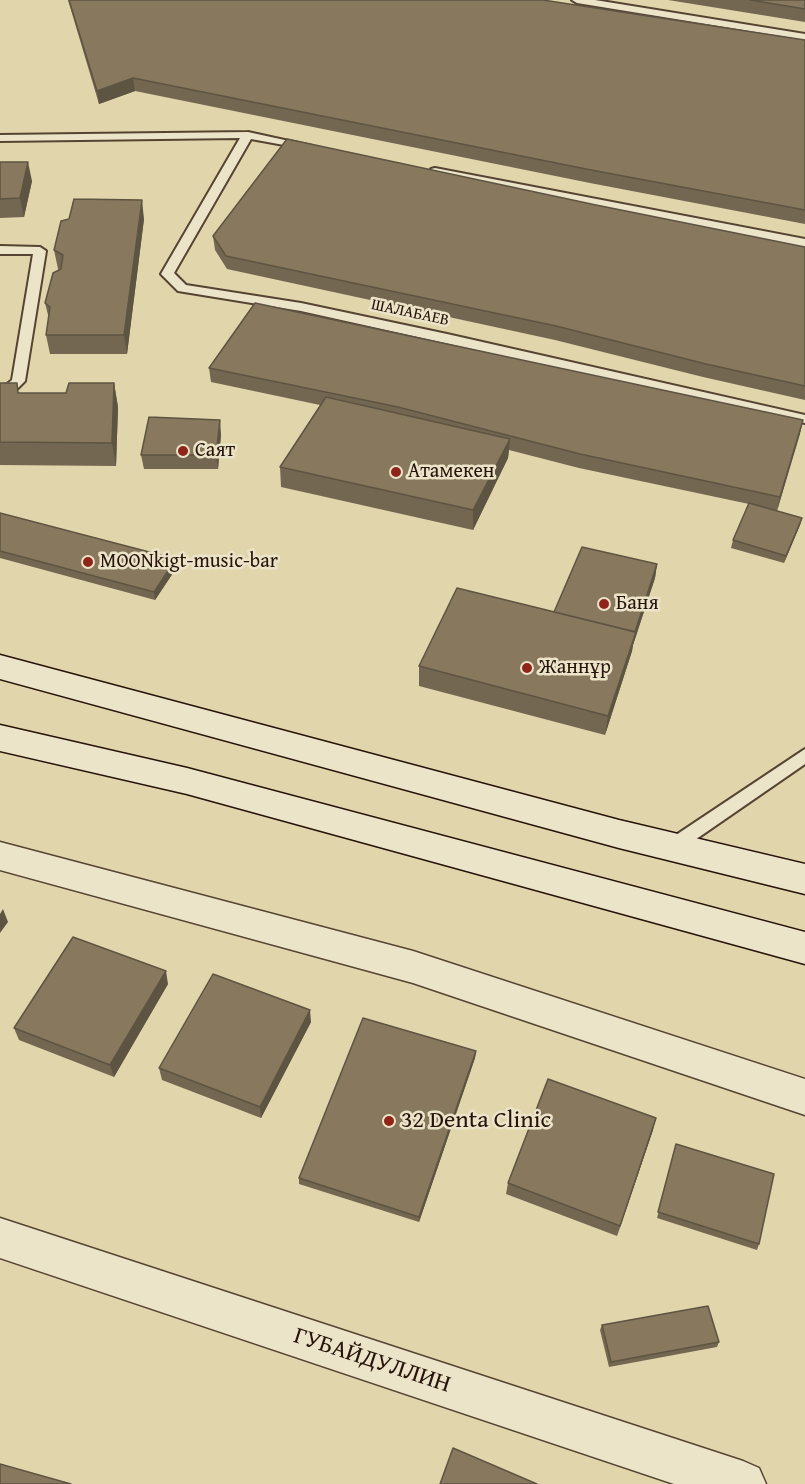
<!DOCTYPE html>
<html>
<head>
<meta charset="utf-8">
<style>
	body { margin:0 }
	canvas { display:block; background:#e1d5ac }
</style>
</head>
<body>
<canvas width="805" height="1484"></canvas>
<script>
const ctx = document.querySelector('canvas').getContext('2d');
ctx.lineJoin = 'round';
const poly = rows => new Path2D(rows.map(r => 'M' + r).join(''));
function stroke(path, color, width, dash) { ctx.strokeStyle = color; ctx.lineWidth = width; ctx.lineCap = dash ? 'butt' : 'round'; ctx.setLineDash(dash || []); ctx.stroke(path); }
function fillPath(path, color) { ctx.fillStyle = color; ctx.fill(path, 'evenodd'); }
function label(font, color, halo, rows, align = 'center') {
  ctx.font = font + ' "Gentium Book Plus",serif'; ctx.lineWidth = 5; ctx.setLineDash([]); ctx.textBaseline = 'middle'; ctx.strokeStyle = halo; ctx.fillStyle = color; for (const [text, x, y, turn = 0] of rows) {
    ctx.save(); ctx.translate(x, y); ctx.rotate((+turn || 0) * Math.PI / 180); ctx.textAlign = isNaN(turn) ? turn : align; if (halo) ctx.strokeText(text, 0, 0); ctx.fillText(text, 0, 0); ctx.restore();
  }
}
const lane = poly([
	[572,0,595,0,805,34,805,40,577,3,572,0],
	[248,132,312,146,306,149,251,139,174,273,186,285,301,303,447,334,805,415,805,423,301,311,178,291,161,274,240,138,0,141,0,135,248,132],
	[435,168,805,239,805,247,431,173,431,169,435,168],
	[0,246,40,247,46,251,25,381,9,397,4,398,0,398,0,390,12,380,33,254,0,254,0,246],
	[805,749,805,764,676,853,670,855,664,853,661,848,664,843,805,749]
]);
const street = poly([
	[0,842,413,951,805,1079,805,1115,413,983,0,870,0,842],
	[0,1218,743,1461,759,1468,766,1484,674,1484,0,1258,0,1218]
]);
const secondary = poly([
	[0,655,619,820,805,864,805,894,619,848,0,679,0,655],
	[0,725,187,768,805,932,805,964,187,794,0,751,0,725]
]);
stroke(lane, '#554432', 4);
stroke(street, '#554432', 3);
stroke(secondary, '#261309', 3);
fillPath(lane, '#ece4c9');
fillPath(street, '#ece4c9');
fillPath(secondary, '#ece4c9');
fillPath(poly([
	[68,0,543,0,805,40,805,224,590,183,135,91,99,104],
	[668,0,805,0,805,22],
	[0,162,32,181,24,217,0,218],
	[596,205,805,247,805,400,703,377,555,340,227,269,215,250,213,236],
	[144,219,127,354,50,354,46,335,49,319,45,303,59,270,58,269,54,250],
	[209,368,803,420,777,511,802,518,800,525,784,563,731,548,733,540,749,504,579,468,509,450,508,458,473,530,281,487,280,467,320,405,211,382],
	[0,383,19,393,66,393,114,383,118,407,116,466,0,465],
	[221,434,218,469,144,469,141,455],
	[0,513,177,567,155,600,0,558],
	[657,564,655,578,633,645,632,651,605,735,419,686,419,666,554,612],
	[168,984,114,1077,19,1040,14,1028],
	[311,1022,261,1118,162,1080,159,1068],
	[476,1051,475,1058,419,1222,299,1184,299,1178],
	[653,1130,617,1236,506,1194,508,1183],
	[676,1144,759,1244,757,1250,657,1218],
	[602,1325,719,1342,717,1347,609,1367,600,1330]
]), '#746751');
fillPath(poly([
	[133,78,135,91,99,104,97,91],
	[28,162,32,181,24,217,20,198],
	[142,200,144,219,127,354,124,335],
	[114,383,118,407,116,466,112,443],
	[220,420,221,434,218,469,216,455],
	[803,420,800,434,777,511,780,497],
	[510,439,508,458,473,530,473,510],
	[802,518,800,525,784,563,786,556],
	[176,559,177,567,155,600,154,592],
	[657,564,655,578,633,645,632,651,605,735,608,716],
	[3,909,8,922,0,933,0,914],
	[166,971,168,984,114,1077,110,1065],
	[310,1010,311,1022,261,1118,260,1107],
	[476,1051,475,1058,419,1222,419,1217],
	[656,1118,653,1130,617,1236,620,1226]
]), '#5e5442');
const building = poly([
	[69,0,543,0,805,40,805,210,591,170,133,78,97,91,69,0],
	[750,0,805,0,805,9,750,0],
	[287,139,596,205,805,247,805,386,706,364,556,326,226,256,213,236,287,139],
	[0,162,28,162,20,198,0,199,0,162],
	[74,199,142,200,124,335,46,335,50,307,45,303,53,273,61,269,63,255,54,250,61,221,69,219,74,199],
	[255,303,803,420,780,497,580,454,398,407,209,368,255,303],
	[0,383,17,383,18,393,66,393,69,383,114,383,112,443,0,442,0,383],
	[326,397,510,439,473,510,280,467,326,397],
	[149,417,220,420,216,455,141,455,149,417],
	[749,503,802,518,786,556,733,540,749,503],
	[0,513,176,559,154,592,0,551,0,513],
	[582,547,657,564,635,632,554,612,582,547],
	[457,588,636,632,608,716,419,666,457,588],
	[73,937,166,971,110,1065,14,1028,73,937],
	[213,974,310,1010,260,1107,159,1068,213,974],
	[363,1018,476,1051,419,1217,299,1178,363,1018],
	[548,1079,656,1118,620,1226,508,1183,548,1079],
	[676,1144,774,1174,759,1244,658,1212,676,1144],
	[708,1306,719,1342,611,1362,602,1325,708,1306],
	[453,1448,537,1484,440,1484,453,1448],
	[0,1464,71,1484,0,1484,0,1464]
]);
fillPath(building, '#87785e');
stroke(building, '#5e5442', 1.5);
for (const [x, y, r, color] of [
	[183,451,6,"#8f2418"],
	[396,472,6,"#8f2418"],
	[88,562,6,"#8f2418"],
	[604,604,6,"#8f2418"],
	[527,668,6,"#8f2418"],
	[389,1121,6,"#8f2418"]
]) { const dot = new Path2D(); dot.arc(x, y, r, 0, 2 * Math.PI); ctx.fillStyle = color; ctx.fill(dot); stroke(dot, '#ece4c9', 2); }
label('16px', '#261309', '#ece4c9', [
	["ШАЛАБАЕВ",410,313,12]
]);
label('20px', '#261309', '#ece4c9', [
	["Саят",195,451],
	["Атамекен",408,472],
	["MOONkigt-music-bar",100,562],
	["Баня",616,604],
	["Жаннұр",539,668]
], 'left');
label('24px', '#261309', '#ece4c9', [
	["32 Denta Clinic",401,1121]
], 'left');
label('24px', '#261309', '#ece4c9', [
	["ГУБАЙДУЛЛИН",372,1361,18]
]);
</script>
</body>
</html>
